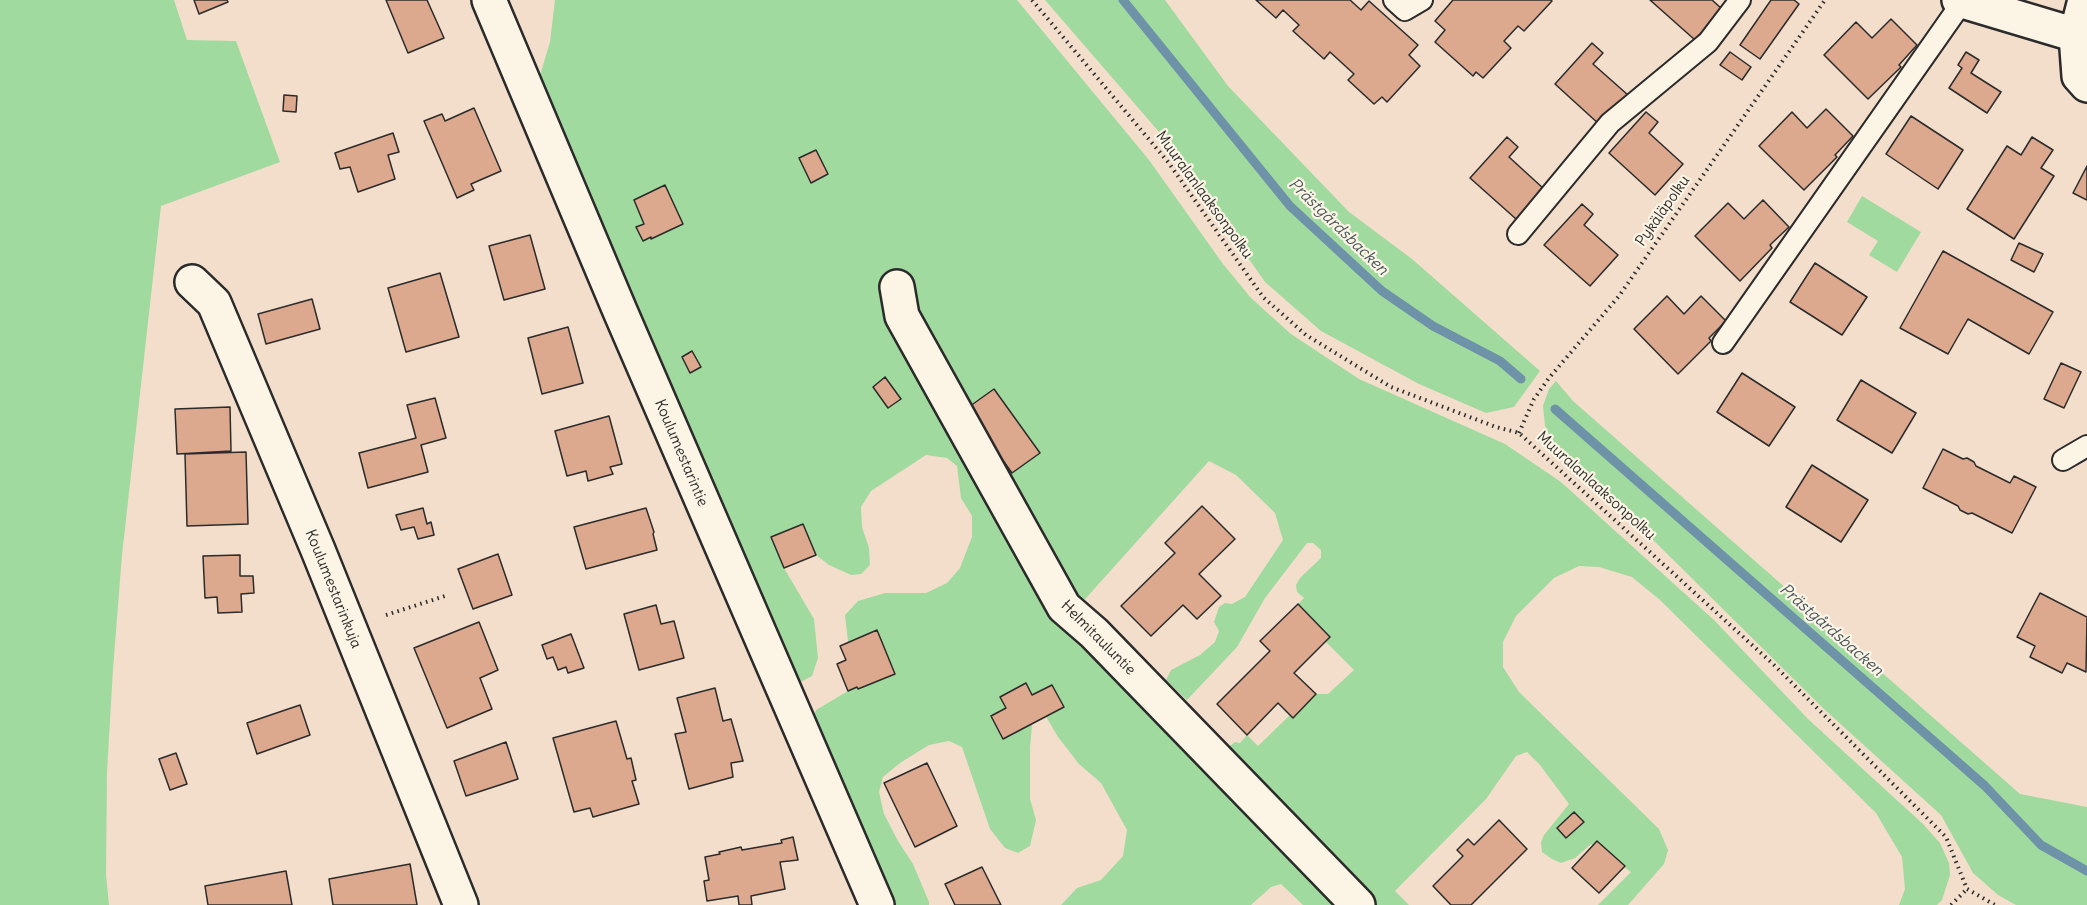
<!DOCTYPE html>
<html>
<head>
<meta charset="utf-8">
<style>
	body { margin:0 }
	canvas { display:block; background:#f2decb }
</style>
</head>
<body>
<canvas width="2087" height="905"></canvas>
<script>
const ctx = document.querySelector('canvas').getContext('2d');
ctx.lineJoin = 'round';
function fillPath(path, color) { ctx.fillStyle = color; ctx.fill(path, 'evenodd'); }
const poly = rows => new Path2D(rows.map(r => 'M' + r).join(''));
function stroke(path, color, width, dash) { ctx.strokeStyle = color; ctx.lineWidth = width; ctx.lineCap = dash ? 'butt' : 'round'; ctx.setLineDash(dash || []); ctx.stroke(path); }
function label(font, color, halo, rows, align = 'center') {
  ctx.font = font + ' Delius,sans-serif'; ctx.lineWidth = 4.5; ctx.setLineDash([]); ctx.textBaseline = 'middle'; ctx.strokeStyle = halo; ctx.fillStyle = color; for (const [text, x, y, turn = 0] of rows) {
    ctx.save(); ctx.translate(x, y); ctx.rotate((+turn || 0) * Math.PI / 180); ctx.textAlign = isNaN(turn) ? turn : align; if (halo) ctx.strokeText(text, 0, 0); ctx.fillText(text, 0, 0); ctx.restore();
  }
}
fillPath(poly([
	[0,0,174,0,187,40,236,41,280,162,161,206,122,555,113,669,107,772,106,875,109,905,0,905],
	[555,0,1017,0,1149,160,1223,264,1251,298,1291,334,1359,379,1505,444,1561,482,1714,620,1808,719,1923,824,1940,843,1949,863,1950,875,1942,900,1937,905,1899,905,1905,889,1902,857,1876,813,1660,600,1632,577,1599,567,1579,566,1554,578,1516,616,1503,642,1503,667,1519,692,1659,829,1668,850,1664,864,1628,905,1598,905,1631,872,1591,844,1575,858,1561,863,1552,859,1542,852,1541,842,1544,835,1569,804,1540,765,1527,752,1516,756,1486,799,1395,891,1409,905,1372,905,1227,748,1235,742,1240,743,1247,735,1258,746,1290,715,1293,718,1316,694,1328,694,1354,670,1326,642,1330,637,1298,604,1304,598,1297,592,1296,585,1300,578,1321,558,1321,550,1313,543,1307,543,1265,598,1237,647,1187,700,1166,680,1171,670,1200,655,1215,642,1219,631,1214,622,1219,607,1225,603,1232,604,1245,597,1283,540,1275,513,1236,475,1209,461,1078,607,1055,611,1338,905,1303,905,1281,884,1271,887,1251,905,1061,905,1077,888,1101,880,1123,856,1127,830,1101,783,1079,764,1058,737,1041,708,1033,714,1030,748,1030,799,1036,820,1030,846,1018,853,1005,848,990,829,962,747,949,741,929,745,900,763,883,777,879,792,884,814,898,841,913,864,929,902,929,905,886,905,810,731,816,710,848,691,857,687,859,689,895,674,877,631,848,642,845,615,858,601,885,593,926,593,947,583,960,568,972,537,972,516,961,498,957,466,947,458,926,455,871,491,861,507,862,527,869,548,870,565,861,574,851,575,829,565,816,555,803,524,771,537,784,568,814,619,818,658,812,676,799,683,538,82,550,42],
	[1045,0,1165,0,1228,86,1349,212,1412,259,1540,371,1514,407,1486,413,1419,384,1321,331,1265,282,1166,140],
	[1862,196,1921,232,1897,272,1869,255,1878,241,1847,222],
	[1556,381,1573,401,2020,794,2087,807,2087,905,2016,905,1998,895,1973,873,1941,815,1824,709,1642,529,1560,457,1545,426,1543,406,1549,389]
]), '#a1da9f');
stroke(poly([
	[1123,0,1290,206,1382,291,1433,326,1500,361,1521,379],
	[1555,409,1985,786,2041,845,2087,871]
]), '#6e92a8', 9);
const building = poly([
	[194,0,227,0,228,2,199,14,194,0],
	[386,0,427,0,444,38,408,53,386,0],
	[1256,0,1350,0,1361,10,1369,1,1418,45,1409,55,1420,66,1387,102,1382,97,1374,104,1348,80,1354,74,1330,52,1324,59,1293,31,1299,25,1283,10,1276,18,1256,0],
	[1453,0,1551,0,1552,1,1524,31,1518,26,1504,41,1511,48,1483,78,1476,72,1473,76,1435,42,1445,30,1435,21,1453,0],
	[1650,0,1712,0,1722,9,1695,40,1650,0],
	[1771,0,1794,0,1799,4,1760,59,1740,45,1771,0],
	[1891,19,1917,45,1899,65,1901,67,1868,99,1824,55,1856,22,1872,38,1891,19],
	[1592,43,1603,53,1593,64,1628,95,1600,125,1555,84,1592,43],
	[1730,52,1751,67,1742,80,1720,65,1730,52],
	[1966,52,1979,60,1971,73,2001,92,1987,113,1949,88,1962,68,1958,65,1966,52],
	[284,95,297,96,296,112,283,111,284,95],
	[474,108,501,171,471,184,474,190,457,198,424,121,442,114,445,121,474,108],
	[1826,109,1853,136,1835,155,1837,157,1804,190,1759,146,1792,112,1807,128,1826,109],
	[1646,112,1658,122,1649,133,1683,164,1655,195,1609,153,1646,112],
	[1911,116,1963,150,1938,189,1886,154,1911,116],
	[393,133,399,152,388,155,395,179,358,192,350,167,340,169,335,153,393,133],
	[1507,137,1518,147,1509,157,1544,189,1516,219,1470,178,1507,137],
	[2032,137,2053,150,2041,168,2054,176,2014,239,1967,209,2007,146,2021,155,2032,137],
	[816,150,828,174,811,183,799,158,816,150],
	[2087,166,2087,200,2073,193,2087,166],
	[665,185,683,224,651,239,651,237,643,241,636,227,644,224,634,200,665,185],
	[1763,200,1789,227,1770,245,1772,248,1740,281,1695,236,1728,203,1744,219,1763,200],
	[1582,204,1593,214,1584,225,1618,255,1590,286,1544,245,1582,204],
	[530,235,545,289,504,300,489,246,530,235],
	[2019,243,2043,254,2034,272,2011,260,2019,243],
	[1943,251,2053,312,2029,354,1968,319,1948,354,1900,328,1943,251],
	[1815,263,1867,297,1842,335,1790,302,1815,263],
	[440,273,459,337,406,352,388,288,440,273],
	[1667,296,1684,314,1701,296,1726,321,1709,338,1711,341,1678,374,1634,329,1667,296],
	[312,299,320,329,266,344,258,314,312,299],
	[568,327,583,383,542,394,528,338,568,327],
	[692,351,701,367,690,373,682,357,692,351],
	[2061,363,2081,372,2064,408,2044,399,2061,363],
	[1742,373,1795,407,1769,446,1717,412,1742,373],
	[885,377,901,399,888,408,873,387,885,377],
	[1861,380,1916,413,1892,453,1837,420,1861,380],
	[994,389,1040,453,1012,473,966,409,994,389],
	[435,398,446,438,421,445,428,472,368,488,359,453,416,438,407,405,435,398],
	[230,407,231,451,177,454,175,409,230,407],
	[609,416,622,464,610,467,613,474,588,481,586,471,567,476,555,431,609,416],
	[1943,449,1963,459,1967,458,1974,462,1976,466,2010,483,2014,476,2036,487,2012,533,1972,513,1968,514,1960,510,1958,506,1923,488,1943,449],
	[246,452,248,524,187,526,185,454,246,452],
	[1812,465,1868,500,1841,542,1786,507,1812,465],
	[1202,506,1235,539,1199,574,1221,596,1197,619,1183,605,1151,636,1121,606,1175,553,1165,543,1202,506],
	[423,508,427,524,431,522,434,535,418,539,414,527,401,530,396,515,423,508],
	[646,508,654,532,653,534,657,550,586,569,574,527,646,508],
	[803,524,816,555,784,568,771,537,803,524],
	[498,554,512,595,473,609,458,569,498,554],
	[240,555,240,576,253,576,254,593,241,594,242,612,218,613,217,597,205,598,203,556,240,555],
	[2040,593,2087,617,2086,672,2067,663,2062,673,2030,657,2035,646,2017,637,2040,593],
	[1298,604,1330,637,1294,673,1316,694,1293,718,1278,703,1247,735,1217,704,1270,651,1260,641,1298,604],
	[656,605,661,624,674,621,684,658,639,670,624,614,656,605],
	[479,622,498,670,480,678,492,709,447,728,414,648,479,622],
	[877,630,895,674,858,689,857,687,848,691,837,664,846,660,840,646,877,630],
	[571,634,584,668,568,673,566,667,558,670,553,657,547,659,542,645,571,634],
	[1026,683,1032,695,1052,685,1064,707,1003,739,991,716,1006,708,1000,697,1026,683],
	[715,688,723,721,731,719,743,761,731,763,733,777,689,789,675,734,686,732,677,698,715,688],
	[300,705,310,735,257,754,247,723,300,705],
	[616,721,627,759,631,758,636,780,632,781,639,804,593,817,590,808,574,812,553,738,616,721],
	[506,742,518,779,466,796,454,761,506,742],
	[176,753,187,784,170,790,159,759,176,753],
	[927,763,957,826,915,847,884,783,927,763],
	[1574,812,1584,822,1566,838,1557,828,1574,812],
	[1499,820,1527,849,1471,905,1451,905,1433,886,1463,856,1457,850,1468,839,1474,845,1499,820],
	[793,837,798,860,780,862,785,889,751,896,752,905,739,905,738,896,707,901,704,881,709,880,705,857,720,854,719,852,741,847,742,850,782,843,781,840,793,837],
	[1597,841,1625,866,1599,893,1572,868,1597,841],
	[410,864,417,905,333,905,329,879,410,864],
	[982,867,1001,905,955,905,945,884,982,867],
	[286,871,292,905,208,905,205,886,286,871]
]);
fillPath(building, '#dca98f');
stroke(building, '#2b2b2b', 1.5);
const service = poly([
	[1394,0,1405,10,1422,0],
	[1518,234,1610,123,1708,42,1740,0],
	[1723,343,1963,1],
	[2063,460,2087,446]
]);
const minor = poly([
	[489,0,620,311,877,905],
	[1959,0,2076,35],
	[2085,0,2076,35,2079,76,2087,85],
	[192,282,214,303,318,550,461,905],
	[897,287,902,316,1064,607,1094,633,1358,905]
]);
stroke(service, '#2b2b2b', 24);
stroke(minor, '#2b2b2b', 38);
stroke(poly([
	[1032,0,1168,162,1263,297,1306,335,1391,387,1496,427,1519,433,1773,664,1946,837,1967,889,1995,905],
	[1519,433,1534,399,1549,378,1619,296,1825,0],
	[386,615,445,596],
	[1951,905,1967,889]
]), '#2b2b2b', 4, [1.5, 4.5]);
stroke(service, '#fcf5e5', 20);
stroke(minor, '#fcf5e5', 33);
label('15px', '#2b2b2b', '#fcf5e5', [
	["Muuralanlaaksonpolku",1204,195,54],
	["Pykäläpolku",1663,211,-55],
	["Koulumestarintie",681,453,67],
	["Muuralanlaaksonpolku",1596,486,42],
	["Koulumestarinkuja",333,589,68],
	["Helmitauluntie",1098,638,45]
]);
label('italic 16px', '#47565f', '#fcf5e5', [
	["Prästgårdsbacken",1338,227,44],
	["Prästgårdsbacken",1831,630,41]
]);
</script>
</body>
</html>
